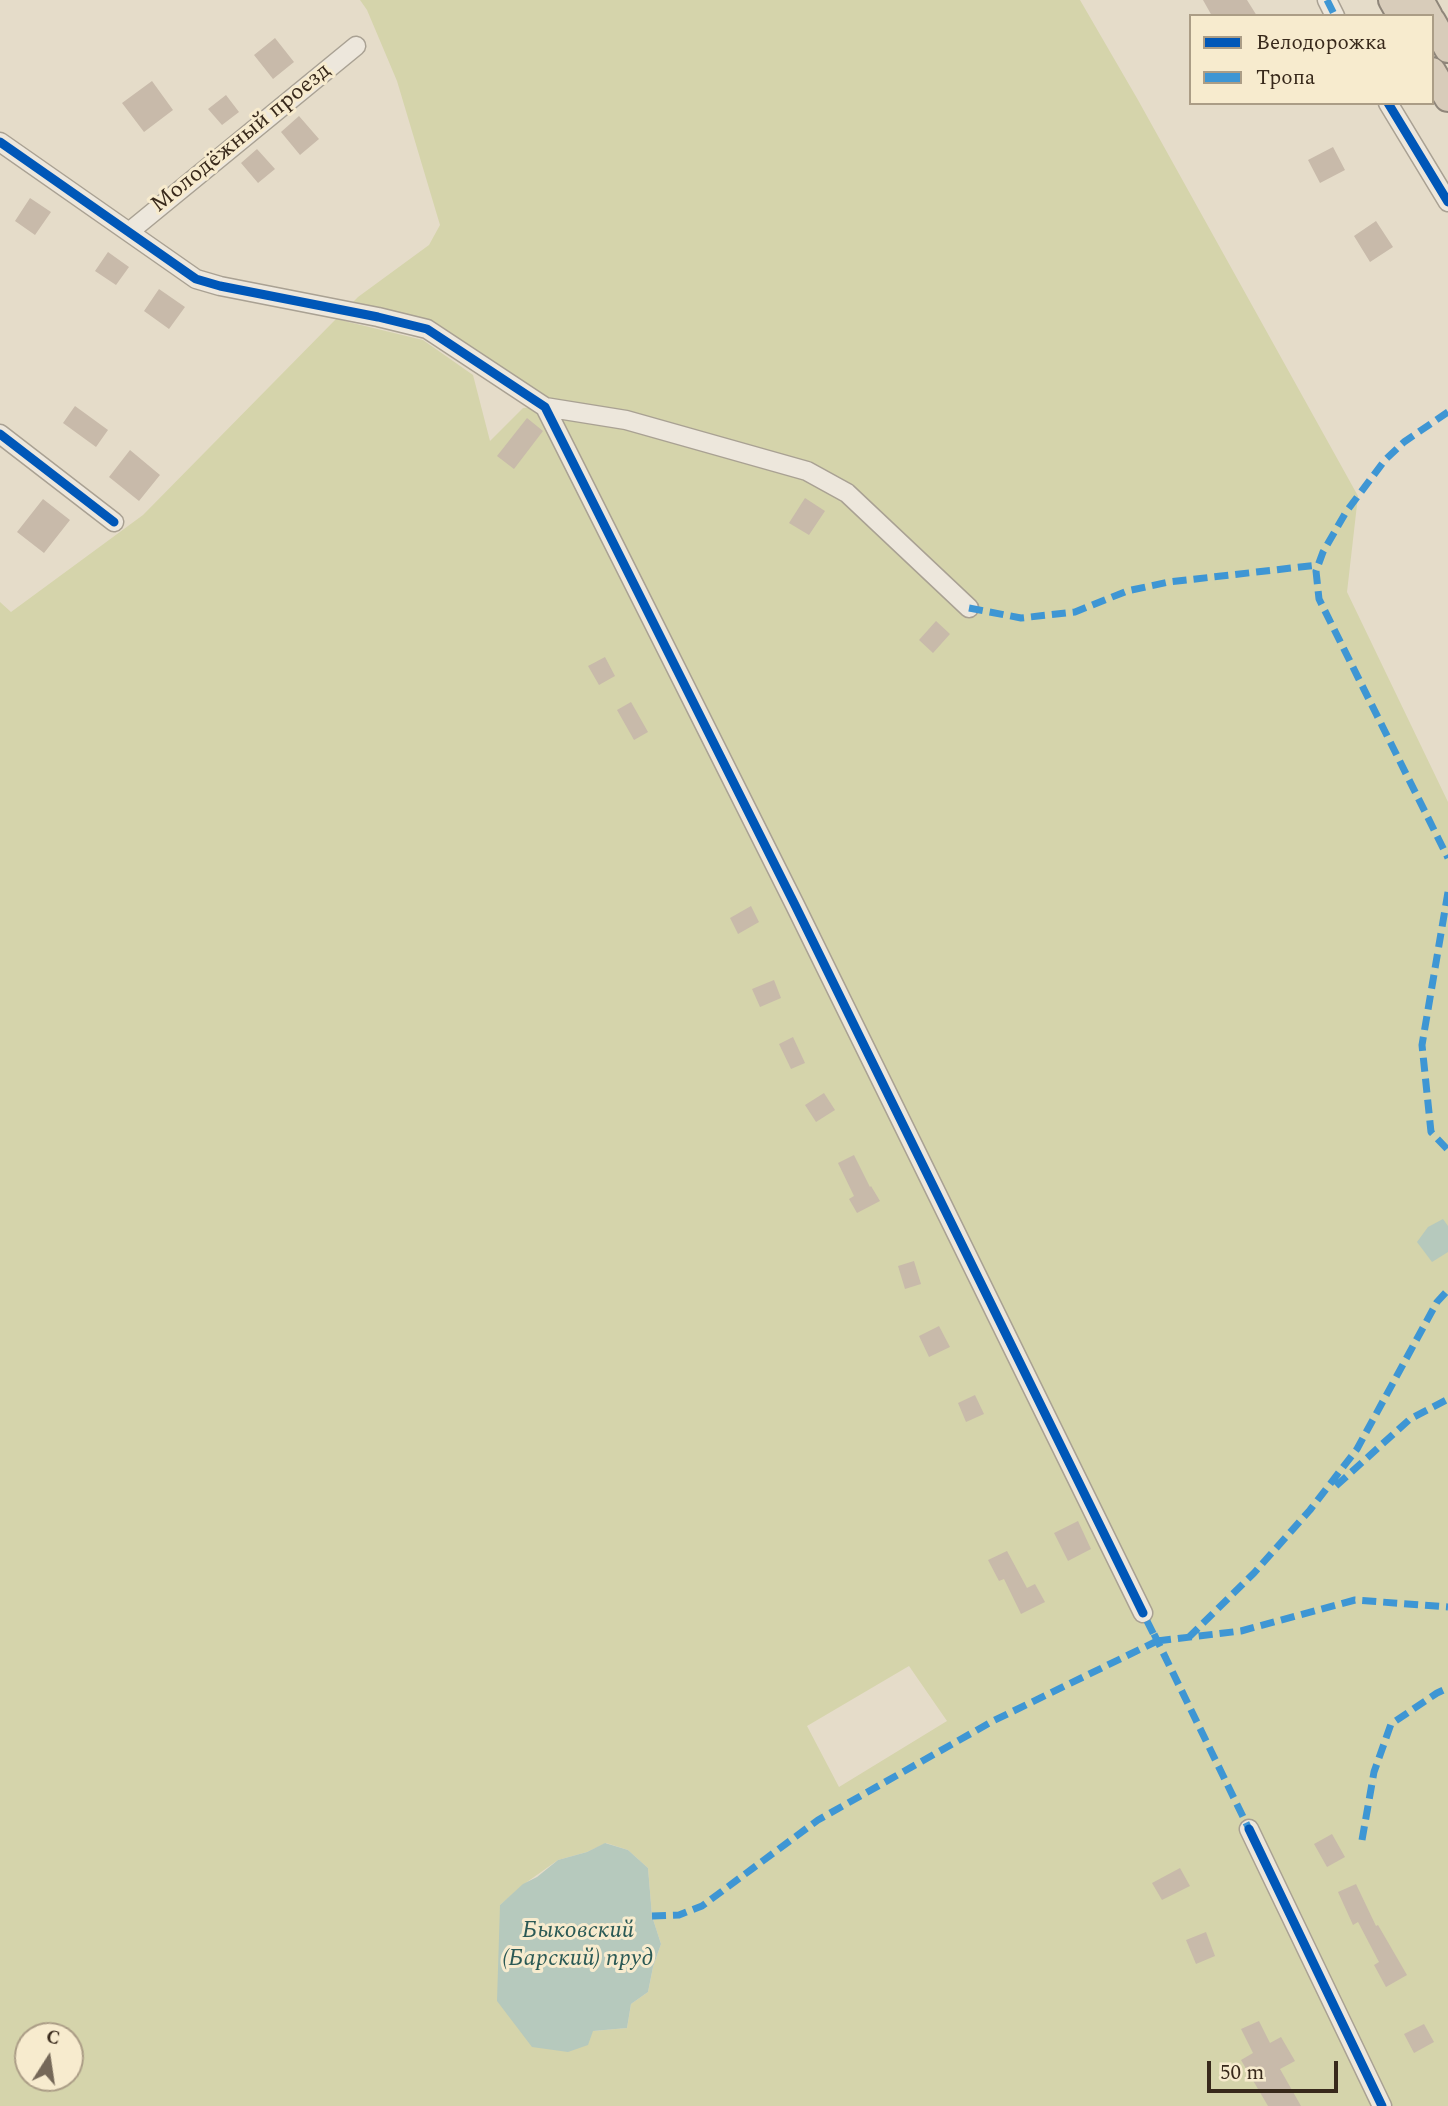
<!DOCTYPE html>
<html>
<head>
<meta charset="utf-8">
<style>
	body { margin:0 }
	#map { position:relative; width:1448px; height:2106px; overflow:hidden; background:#e5dcc9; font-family:Spectral,serif }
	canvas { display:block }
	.legend { position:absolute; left:1189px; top:14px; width:245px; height:91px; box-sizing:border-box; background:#f7ebce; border:2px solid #ab9d86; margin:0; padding:9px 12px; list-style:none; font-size:21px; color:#38291b }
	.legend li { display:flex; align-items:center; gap:14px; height:35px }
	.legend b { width:35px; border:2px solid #ab9d86 }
	.north { position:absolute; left:14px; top:2022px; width:70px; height:70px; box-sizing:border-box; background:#f7ebce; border:2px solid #ab9d86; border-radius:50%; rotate:12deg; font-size:19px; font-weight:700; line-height:28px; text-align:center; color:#38291b }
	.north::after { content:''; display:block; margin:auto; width:24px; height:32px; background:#756858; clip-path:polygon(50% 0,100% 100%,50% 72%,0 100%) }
	.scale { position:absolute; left:1207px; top:2061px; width:131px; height:32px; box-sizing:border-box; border:4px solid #38291b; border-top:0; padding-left:9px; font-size:21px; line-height:24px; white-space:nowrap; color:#38291b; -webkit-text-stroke:5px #f7ebce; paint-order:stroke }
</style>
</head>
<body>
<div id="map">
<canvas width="1448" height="2106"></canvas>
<ul class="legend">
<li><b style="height:9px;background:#0057b8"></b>Велодорожка</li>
<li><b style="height:9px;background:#3e96d4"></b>Тропа</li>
</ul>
<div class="north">С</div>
<div class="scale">50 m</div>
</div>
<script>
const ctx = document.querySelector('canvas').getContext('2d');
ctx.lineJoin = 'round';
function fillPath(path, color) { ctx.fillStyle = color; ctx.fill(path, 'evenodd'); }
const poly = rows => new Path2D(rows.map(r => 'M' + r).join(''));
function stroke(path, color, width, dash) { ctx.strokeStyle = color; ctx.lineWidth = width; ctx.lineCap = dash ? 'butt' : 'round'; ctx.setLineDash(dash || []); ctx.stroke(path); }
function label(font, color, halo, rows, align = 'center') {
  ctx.font = font + ' Spectral,serif'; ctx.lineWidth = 6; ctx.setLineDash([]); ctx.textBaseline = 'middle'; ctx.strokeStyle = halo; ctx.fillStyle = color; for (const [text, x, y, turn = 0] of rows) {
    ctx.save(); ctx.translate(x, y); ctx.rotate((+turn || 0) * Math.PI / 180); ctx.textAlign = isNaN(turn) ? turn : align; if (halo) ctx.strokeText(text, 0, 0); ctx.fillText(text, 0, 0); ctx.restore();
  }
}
fillPath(poly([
	[360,0,1080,0,1138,100,1358,496,1347,592,1448,802,1448,2106,0,2106,0,602,11,612,143,515,336,319,423,340,473,375,490,441,523,408,544,406,427,329,345,310,358,297,429,245,440,225,397,81,367,10],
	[909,1666,947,1721,839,1787,807,1726],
	[606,1843,628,1850,648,1868,652,1916,661,1944,653,1967,648,1992,631,2004,627,2028,593,2031,501,1919,500,1905,527,1882,558,1860,587,1852],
	[28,2036,70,2036,70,2078,28,2078]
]), '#d5d4ab');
fillPath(poly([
	[1443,1219,1448,1226,1448,1252,1432,1262,1417,1242,1428,1227],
	[605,1843,628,1850,648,1868,652,1916,661,1944,653,1967,648,1992,631,2004,627,2028,593,2031,588,2045,568,2052,532,2047,497,2001,500,1905,523,1884,537,1877,558,1860,587,1852]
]), '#b6c9bd');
fillPath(poly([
	[1203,0,1247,0,1257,16,1212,16],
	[275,38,294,62,273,79,254,55],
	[152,81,173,110,144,132,122,103],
	[226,95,239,112,222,125,208,109],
	[299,116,319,139,300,155,281,132],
	[1333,147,1345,170,1320,183,1308,160],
	[257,149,275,169,258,183,241,163],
	[30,198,51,212,35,235,15,221],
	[1376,221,1393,247,1370,262,1354,236],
	[108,252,129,267,116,285,95,271],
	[159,289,185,307,169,329,144,311],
	[75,406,108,430,96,447,63,423],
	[527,418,543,431,514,469,497,456],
	[130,450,160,475,139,501,109,477],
	[805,498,825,511,809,535,789,523],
	[43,499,70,520,44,553,17,532],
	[936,621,950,634,933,653,919,640],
	[605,657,615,676,599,685,588,666],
	[631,702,648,732,634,740,617,710],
	[751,906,759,922,738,934,730,918],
	[774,980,781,998,760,1007,752,989],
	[793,1037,805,1063,791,1069,779,1044],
	[824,1093,835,1110,816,1122,805,1105],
	[854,1155,870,1187,871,1186,880,1201,857,1213,849,1199,854,1196,838,1163],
	[914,1261,921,1284,905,1289,898,1266],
	[939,1326,950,1347,929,1357,919,1336],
	[975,1395,984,1414,966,1422,958,1403],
	[1078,1521,1091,1549,1068,1561,1054,1533],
	[1007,1551,1027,1588,1035,1584,1045,1602,1021,1614,1004,1579,999,1581,988,1560],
	[1332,1834,1345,1857,1327,1867,1314,1844],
	[1180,1868,1190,1886,1162,1900,1152,1883],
	[1356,1884,1376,1926,1378,1925,1407,1975,1386,1987,1374,1965,1379,1962,1358,1922,1353,1925,1338,1892],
	[1206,1932,1215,1956,1196,1964,1186,1940],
	[1259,2021,1270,2043,1281,2037,1295,2061,1280,2069,1301,2106,1268,2106,1241,2060,1253,2053,1241,2029],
	[1424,2024,1434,2042,1414,2053,1404,2034]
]), '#c8baaa');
const minor = poly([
	[1327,0,1335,16],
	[1388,103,1448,202],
	[0,142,196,279,220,286,378,317,427,329,545,407,626,420,807,471,847,493,969,608],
	[129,232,356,46],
	[545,407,795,905,1143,1613],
	[0,434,114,522],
	[1249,1829,1382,2106]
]);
const highway = poly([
	[1392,0,1401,16],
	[1420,0,1429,16],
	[1432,21,1448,49],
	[1432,71,1448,98]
]);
stroke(minor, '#a9a193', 21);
stroke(highway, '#8f867a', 30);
stroke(minor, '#ede7dc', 18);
stroke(highway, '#d8ccba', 26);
stroke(poly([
	[1327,0,1335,16],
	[1448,412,1404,442,1385,460,1346,512,1323,552,1316,571,1319,599,1448,858],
	[969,608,1021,618,1075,612,1127,591,1169,582,1318,565],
	[1448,892,1422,1045,1431,1132,1448,1150],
	[1336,1486,1410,1419,1448,1399],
	[1154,1634,1249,1829],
	[1188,1638,1254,1573,1310,1510,1357,1449,1437,1302,1448,1290],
	[1157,1641,1241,1631,1355,1600,1448,1607],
	[1362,1840,1374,1772,1391,1724,1437,1693,1448,1688],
	[652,1916,679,1915,702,1906,818,1820,993,1721,1157,1641,1143,1613]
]), '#3e96d4', 7, [14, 7]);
stroke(poly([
	[1388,103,1448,202],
	[0,142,196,279,220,286,378,317,427,329,545,407,795,905,1143,1613],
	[0,434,114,522],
	[1249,1829,1382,2106]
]), '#0057b8', 9);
label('23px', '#38291b', '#f7ebce', [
	["Молодёжный проезд",242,139,-39]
]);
label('italic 24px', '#2a5955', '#f7ebce', [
	["Быковский",578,1932],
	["(Барский) пруд",578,1960]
]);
</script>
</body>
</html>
